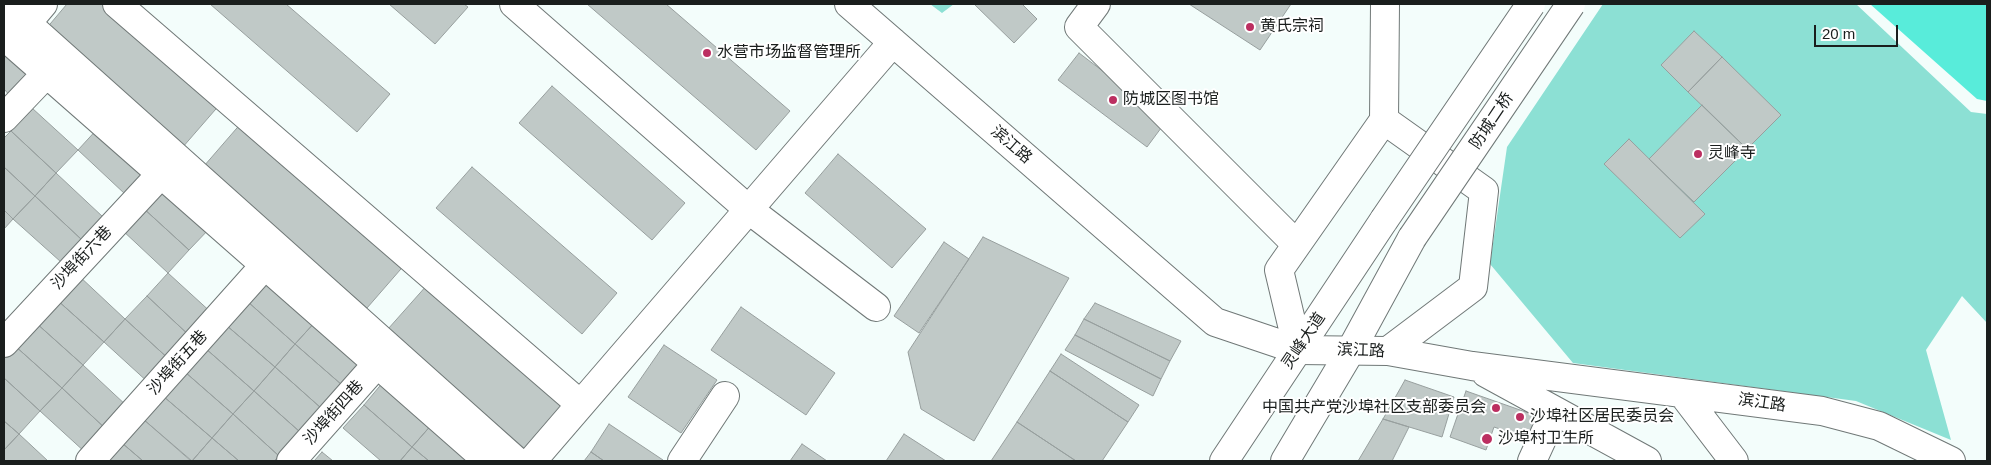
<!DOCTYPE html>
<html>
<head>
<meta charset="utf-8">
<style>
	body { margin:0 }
	#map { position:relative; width:1991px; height:465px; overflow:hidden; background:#f3fdfb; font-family:Helvetica,sans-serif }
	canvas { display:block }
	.frame { position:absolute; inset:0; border:5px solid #1a1e1d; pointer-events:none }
	.scale { position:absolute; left:1814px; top:25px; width:84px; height:22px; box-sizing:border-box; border:2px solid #1a1e1d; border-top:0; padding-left:6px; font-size:15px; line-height:18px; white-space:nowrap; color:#1a1e1d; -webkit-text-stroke:4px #fff; paint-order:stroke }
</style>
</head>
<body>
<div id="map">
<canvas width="1991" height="465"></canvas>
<div class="frame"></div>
<div class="scale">20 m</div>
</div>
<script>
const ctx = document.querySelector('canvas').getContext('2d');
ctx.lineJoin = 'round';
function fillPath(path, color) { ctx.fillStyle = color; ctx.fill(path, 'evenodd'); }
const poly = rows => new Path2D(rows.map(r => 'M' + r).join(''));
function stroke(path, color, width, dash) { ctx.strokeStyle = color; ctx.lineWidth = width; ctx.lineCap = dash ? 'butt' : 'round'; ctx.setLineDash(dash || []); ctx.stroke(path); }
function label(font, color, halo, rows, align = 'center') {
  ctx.font = font + ' Helvetica,"Noto Sans SC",sans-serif'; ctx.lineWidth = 4; ctx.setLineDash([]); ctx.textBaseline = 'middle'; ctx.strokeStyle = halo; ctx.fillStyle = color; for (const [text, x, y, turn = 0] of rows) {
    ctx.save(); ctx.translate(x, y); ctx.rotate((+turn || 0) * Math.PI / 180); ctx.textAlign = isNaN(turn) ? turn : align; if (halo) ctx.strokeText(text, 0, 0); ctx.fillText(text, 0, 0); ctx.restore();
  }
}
fillPath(poly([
	[930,4,954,4,942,13],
	[1603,4,1856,4,1971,112,1987,114,1987,323,1962,296,1926,350,1951,440,1856,401,1573,363,1490,264,1507,147]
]), '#8ce0d4');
fillPath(poly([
	[1870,4,1987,4,1987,101,1977,99]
]), '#58ecda');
const building = poly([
	[67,4,108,4,222,102,182,148,45,30,67,4],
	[210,4,286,4,390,94,357,132,210,4],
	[389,4,464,4,468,7,435,44,389,4],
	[587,4,666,4,790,111,756,150,587,4],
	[974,4,1022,4,1037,19,1014,43,974,4],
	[1189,4,1291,4,1260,50,1189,4],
	[1694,31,1722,57,1688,92,1661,65,1694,31],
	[4,45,33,74,11,97,4,89,4,45],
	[1079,53,1167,120,1147,147,1058,80,1079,53],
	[1722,57,1781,115,1747,149,1688,92,1722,57],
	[552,86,685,203,652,240,519,123,552,86],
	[1702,105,1747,149,1694,202,1649,159,1702,105],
	[32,108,78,150,56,173,11,131,32,108],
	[243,121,407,262,367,308,204,166,243,121],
	[100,126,148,169,125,194,78,150,100,126],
	[11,131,56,173,35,196,4,167,4,138,11,131],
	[1629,139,1705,214,1680,238,1604,164,1629,139],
	[838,154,926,229,892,268,805,193,838,154],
	[4,167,35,196,13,219,4,210,4,167],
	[472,167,617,293,582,334,436,208,472,167],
	[56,173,103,217,82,240,35,196,56,173],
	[163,183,211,227,189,250,142,207,163,183],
	[35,196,82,240,61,262,13,219,35,196],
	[142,207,189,250,168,273,121,229,142,207],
	[4,210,13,219,4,229,4,210],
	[983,237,1069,278,974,441,921,409,908,352,983,237],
	[944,242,969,259,919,333,894,316,944,242],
	[168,273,214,315,192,338,147,296,168,273],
	[78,275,125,319,104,342,56,299,78,275],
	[268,278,316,321,295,344,247,301,268,278],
	[428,284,564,403,524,448,388,329,428,284],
	[147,296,192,338,171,361,125,319,147,296],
	[56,299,104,342,83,365,35,322,56,299],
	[247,301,295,344,275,367,226,325,247,301],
	[1095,303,1181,341,1170,361,1084,319,1095,303],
	[741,307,835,373,806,415,711,350,741,307],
	[125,319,171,361,150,384,104,342,125,319],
	[1084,319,1170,361,1161,379,1075,335,1084,319],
	[316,321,363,361,342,385,295,344,316,321],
	[35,322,83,365,62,388,14,345,35,322],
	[226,325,275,367,254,391,205,348,226,325],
	[1075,335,1161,379,1153,396,1065,350,1075,335],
	[295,344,342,385,321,408,275,367,295,344],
	[14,345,62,388,40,411,4,378,4,356,14,345],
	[664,345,717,380,681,433,628,397,664,345],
	[205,348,254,391,233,414,185,372,205,348],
	[1061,354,1139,405,1128,422,1050,371,1061,354],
	[83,365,128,407,107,430,62,388,83,365],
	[275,367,321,408,300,432,254,391,275,367],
	[1050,371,1128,422,1102,461,1076,461,1017,422,1050,371],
	[185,372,233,414,212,438,163,396,185,372],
	[4,378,40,411,19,434,4,421,4,378],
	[1405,380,1454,397,1442,437,1383,419,1405,380],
	[384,381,433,423,412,447,364,405,384,381],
	[62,388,107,430,86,453,40,411,62,388],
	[254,391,300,432,279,456,233,414,254,391],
	[1466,391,1540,417,1532,440,1494,427,1486,450,1450,437,1466,391],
	[163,396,212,438,192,461,143,419,163,396],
	[364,405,412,447,400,461,381,461,343,428,364,405],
	[233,414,279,456,274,461,239,461,212,438,233,414],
	[143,419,191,461,143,461,122,443,143,419],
	[1383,419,1409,427,1392,461,1358,461,1383,419],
	[4,421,19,434,4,450,4,421],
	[1017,422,1076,461,991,461,1017,422],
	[433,423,477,461,429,461,412,447,433,423],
	[609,424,663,460,662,461,604,461,591,452,609,424],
	[19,434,48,461,4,461,4,450,19,434],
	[904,434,946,461,886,461,904,434],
	[212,438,239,461,192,461,212,438],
	[122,443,143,461,105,461,122,443],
	[802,444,827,461,790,461,802,444],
	[412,447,429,461,400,461,412,447],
	[322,452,333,461,314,461,322,452],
	[591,452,604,461,584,461,591,452]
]);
fillPath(building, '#c0c9c7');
stroke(building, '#979f9e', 1);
const minor = poly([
	[5,4,516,461],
	[117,4,580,404],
	[514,4,748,209,876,307],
	[849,4,1215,322,1298,350,1388,351,1472,366,1822,411,1879,426,1951,461],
	[1096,4,1079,27,1296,244],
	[27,23,43,4],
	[4,36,488,461],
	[4,118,46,74],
	[1384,120,1484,191,1473,287,1388,351],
	[4,343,161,174],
	[1298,350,1279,270,1384,120,1385,4],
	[1486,373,1647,461],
	[1682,393,1734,461],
	[90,461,265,265],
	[291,461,377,364],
	[532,461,893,42],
	[682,461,725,396],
	[1532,461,1555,411]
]);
const major = poly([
	[1224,461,1384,220],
	[1285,461,1351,350,1412,238]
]);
stroke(minor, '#707877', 30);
stroke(major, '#707877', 30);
stroke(minor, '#fff', 28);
stroke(major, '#fff', 28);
const majorBridge = poly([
	[1384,220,1531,4],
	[1412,238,1571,4]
]);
stroke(majorBridge, '#707877', 30, []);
stroke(majorBridge, '#fff', 28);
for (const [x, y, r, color] of [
	[1250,27,5,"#bc2f61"],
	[707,53,5,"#bc2f61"],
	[1113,100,5,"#bc2f61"],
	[1698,154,5,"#bc2f61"],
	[1496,408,5,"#bc2f61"],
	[1520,417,5,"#bc2f61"],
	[1487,439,6,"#bc2f61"]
]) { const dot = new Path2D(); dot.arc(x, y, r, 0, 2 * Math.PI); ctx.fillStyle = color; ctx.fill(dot); stroke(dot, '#fff', 2); }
label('16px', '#1a1e1d', '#fff', [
	["黄氏宗祠",1260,27],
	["水营市场监督管理所",717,53],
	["防城区图书馆",1123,100],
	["灵峰寺",1708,154],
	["中国共产党沙埠社区支部委员会",1486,408,"right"],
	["沙埠社区居民委员会",1530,417],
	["沙埠村卫生所",1498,439]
], 'left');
label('16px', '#1a1e1d', '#fff', [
	["防城二桥",1492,121,-56],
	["滨江路",1011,145,41],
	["沙埠街六巷",82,258,-47],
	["灵峰大道",1304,341,-56],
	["滨江路",1361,351,2],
	["沙埠街五巷",178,363,-48],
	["滨江路",1762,403,8],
	["沙埠街四巷",334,413,-48]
]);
</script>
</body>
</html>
